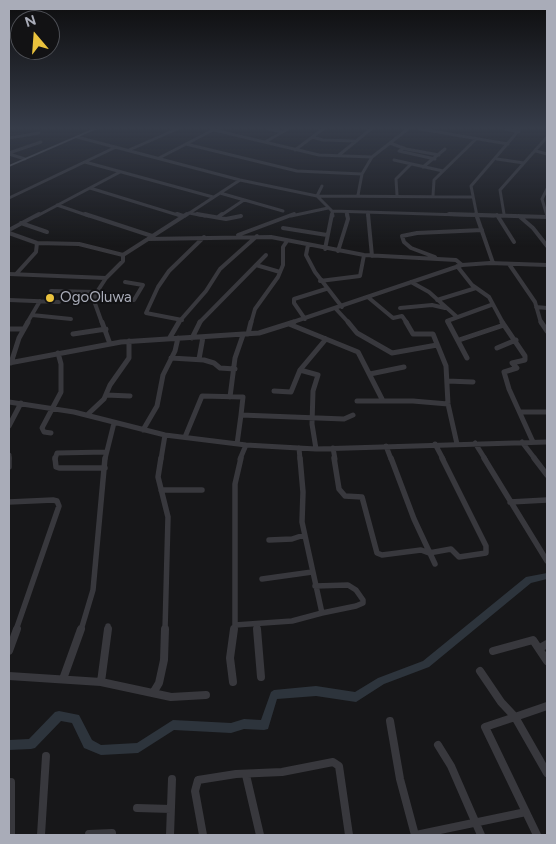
<!DOCTYPE html>
<html>
<head>
<meta charset="utf-8">
<style>
	body { margin:0 }
	#map { position:relative; width:556px; height:844px; overflow:hidden; background:#171719; font-family:Figtree,sans-serif }
	canvas { display:block }
	.frame { position:absolute; inset:0; border:10px solid #a9acb8; pointer-events:none }
	.north { position:absolute; left:10px; top:10px; width:50px; height:50px; box-sizing:border-box; background:#121214; border:1px solid #4e5056; border-radius:50%; rotate:342deg; font-size:14px; font-weight:700; line-height:20px; text-align:center; color:#a9acb8 }
	.north::after { content:''; display:block; margin:auto; width:18px; height:22px; background:#eac23d; clip-path:polygon(50% 0,100% 100%,50% 72%,0 100%) }
</style>
</head>
<body>
<div id="map">
<canvas width="556" height="844"></canvas>
<div class="frame"></div>
<div class="north">N</div>
</div>
<script>
const ctx = document.querySelector('canvas').getContext('2d');
ctx.lineJoin = 'round';
const poly = rows => new Path2D(rows.map(r => 'M' + r).join(''));
function fillPath(path, color) { ctx.fillStyle = color; ctx.fill(path, 'evenodd'); }
function stroke(path, color, width, dash) { ctx.strokeStyle = color; ctx.lineWidth = width; ctx.lineCap = dash ? 'butt' : 'round'; ctx.setLineDash(dash || []); ctx.stroke(path); }
function label(font, color, halo, rows, align = 'center') {
  ctx.font = font + ' Figtree,sans-serif'; ctx.lineWidth = 4; ctx.setLineDash([]); ctx.textBaseline = 'middle'; ctx.strokeStyle = halo; ctx.fillStyle = color; for (const [text, x, y, turn = 0] of rows) {
    ctx.save(); ctx.translate(x, y); ctx.rotate((+turn || 0) * Math.PI / 180); ctx.textAlign = isNaN(turn) ? turn : align; if (halo) ctx.strokeText(text, 0, 0); ctx.fillText(text, 0, 0); ctx.restore();
  }
}
fillPath(poly([
	[547,573,547,579,531,583,429,667,384,684,356,702,316,696,277,699,268,729,264,730,244,729,231,733,174,730,138,753,101,755,84,748,72,723,61,721,35,748,31,749,9,750,9,740,29,739,55,712,59,711,79,715,92,740,101,745,137,743,173,720,231,723,244,719,261,720,271,692,274,690,316,686,355,692,378,678,423,661,526,577,547,573]
]), '#2d343c');
stroke(poly([
	[269,129,282,132],
	[420,129,508,144],
	[506,129,519,132],
	[214,130,319,155,372,157],
	[77,137,240,180,317,196,332,211,333,216],
	[312,137,323,140,357,141],
	[9,138,39,133],
	[265,142,288,129],
	[390,143,406,149,439,155],
	[186,144,297,171,362,174],
	[404,148,399,151,435,159],
	[129,150,177,129],
	[295,150,323,129],
	[536,151,547,154],
	[9,153,41,142],
	[9,154,25,159],
	[339,155,371,129],
	[159,158,215,129],
	[497,159,524,163],
	[394,160,443,171],
	[85,162,213,197],
	[423,167,445,149],
	[322,186,317,196,472,197],
	[90,188,181,216],
	[220,193,283,211],
	[358,195,362,174,372,157,408,129],
	[397,195,396,179,411,164],
	[433,196,434,180,476,139],
	[9,198,116,147],
	[57,205,89,216],
	[332,211,494,216],
	[346,212,347,216],
	[368,212,368,216],
	[189,213,205,216],
	[504,214,500,190,547,137],
	[37,216,120,172],
	[185,216,240,180],
	[220,216,244,200],
	[291,216,328,208],
	[477,216,471,186,520,129],
	[547,216,542,199,547,189]
]), '#38383d', 3);
stroke(poly([
	[85,214,152,236],
	[177,214,183,216],
	[197,214,226,219,241,216],
	[368,214,372,256],
	[449,214,547,217],
	[476,214,493,263],
	[497,215,514,242],
	[519,216,533,228,547,246],
	[218,217,222,214],
	[21,223,47,232],
	[283,228,327,235],
	[9,230,39,214],
	[9,233,37,243,79,244,123,255,187,214],
	[238,235,294,214],
	[148,239,271,237,364,255,456,260,462,265],
	[308,245,306,255,315,272,342,307],
	[325,249,332,214],
	[338,251,348,219,347,214],
	[435,257,411,248,404,242,402,236,417,233,482,230],
	[509,264,535,302,541,323],
	[256,265,280,272],
	[457,266,472,285,489,297,503,323],
	[17,273,36,252,37,243],
	[9,274,106,278],
	[320,281,360,276,364,255],
	[411,282,429,292,457,317],
	[51,291,95,292],
	[93,298,134,300,143,285,125,282],
	[369,298,393,318,402,316,407,323],
	[9,300,59,302],
	[437,300,476,288],
	[536,307,547,308],
	[400,308,432,305,445,308],
	[336,309,349,323],
	[32,315,71,319],
	[305,319,294,303,294,299,326,289],
	[182,320,146,313,158,287,169,271,204,237],
	[27,323,40,301],
	[102,323,93,298,106,278,123,261,123,255],
	[178,323,206,291,220,269,257,236],
	[199,323,266,255],
	[251,323,255,309,278,277,283,265,283,247,287,241],
	[290,323,462,265,490,263,547,265],
	[449,323,447,321,491,305]
]), '#38383d', 4);
stroke(poly([
	[102,322,110,344],
	[348,322,357,333,392,353,437,345],
	[406,322,413,334,433,334,446,366,448,404,457,444],
	[448,322,467,358],
	[502,322,525,356,525,360,512,363,517,368,504,372,509,389,533,442],
	[541,322,547,331],
	[289,324,358,352,383,401],
	[9,329,23,329],
	[73,334,106,329],
	[248,334,251,322],
	[192,338,200,322],
	[169,339,179,322],
	[459,340,504,325],
	[497,348,516,340],
	[171,358,204,360,214,363,220,368,235,369],
	[199,359,203,337],
	[9,363,121,342,259,333,294,322],
	[11,363,19,338,28,322],
	[300,370,318,375,313,391,312,424,316,449],
	[370,374,404,367],
	[447,381,473,382],
	[274,391,291,392,300,370,326,339],
	[106,395,130,396],
	[230,397,235,358,243,335],
	[357,401,413,401,448,404],
	[9,402,74,412,165,435,246,445,316,449,547,442],
	[520,412,547,412],
	[87,415,104,399,110,385,129,358,129,341],
	[9,426,21,403],
	[143,430,157,406,163,375,175,351,178,338],
	[51,433,44,432,42,428,61,392,61,364,58,353],
	[185,437,202,396,243,397,241,415],
	[522,442,535,459],
	[475,443,485,459],
	[237,444,241,415,344,419,353,415],
	[435,444,443,459],
	[386,446,391,459],
	[299,448,300,459],
	[333,448,335,459],
	[9,455,9,459],
	[55,459,57,453,106,452],
	[105,459,114,423],
	[161,459,165,435],
	[240,459,246,445]
]), '#38383d', 5);
stroke(poly([
	[9,458,9,467],
	[55,458,56,467,59,468,105,468],
	[161,458,158,477,168,517,165,630],
	[241,458,235,484,235,625,292,621,322,613,302,522,303,492,300,458],
	[334,458,339,489,345,496,362,497,377,553,382,555,421,550,429,553,451,549,459,557,486,553,486,546,442,458],
	[391,458,414,519,435,564],
	[484,458,547,561],
	[534,458,547,475],
	[161,490,202,490],
	[9,502,53,500,57,501,59,506,16,630],
	[510,502,547,500],
	[269,540,292,539,304,535],
	[262,579,312,572],
	[315,586,348,585,356,590,363,600,363,603,356,606,322,613],
	[257,624,257,630],
	[108,626,108,630],
	[81,630,93,590,105,458],
	[234,630,235,625]
]), '#38383d', 5.5);
stroke(poly([
	[257,629,261,677],
	[540,648,547,644],
	[9,651,17,629],
	[493,651,533,640,547,661],
	[480,671,501,702,515,717,547,706],
	[9,676,101,682,171,697,206,695],
	[63,679,81,629],
	[101,682,108,629],
	[233,682,230,658,234,629],
	[153,693,159,683,164,660,165,629],
	[390,721,400,779,415,835],
	[438,745,451,766,481,835],
	[246,775,260,835],
	[11,782,11,835],
	[137,808,171,809],
	[89,834,112,833,112,835],
	[41,835,46,756],
	[170,835,172,779],
	[203,835,195,791,198,780,236,774,282,772,333,762,339,766,349,835],
	[416,835,526,812],
	[537,835,485,727,515,717,547,773]
]), '#38383d', 8);
fillPath(poly([
	[92,129,97,129,9,167,9,165,92,129]
]), '#54555c');
const sky = ctx.createLinearGradient(0, 0, 0, 247);
sky.addColorStop(0, '#0d0d0e');
sky.addColorStop(0.52, '#363c49');
sky.addColorStop(1, '#363c4900');
ctx.fillStyle = sky;
ctx.fillRect(0, 0, 556, 247);
for (const [x, y, r, color] of [
	[50,298,5,"#eac23d"]
]) { const dot = new Path2D(); dot.arc(x, y, r, 0, 2 * Math.PI); ctx.fillStyle = color; ctx.fill(dot); stroke(dot, '#121214', 2); }
label('15px', '#a9acb8', '#121214', [
	["OgoOluwa",60,298]
], 'left');
</script>
</body>
</html>
